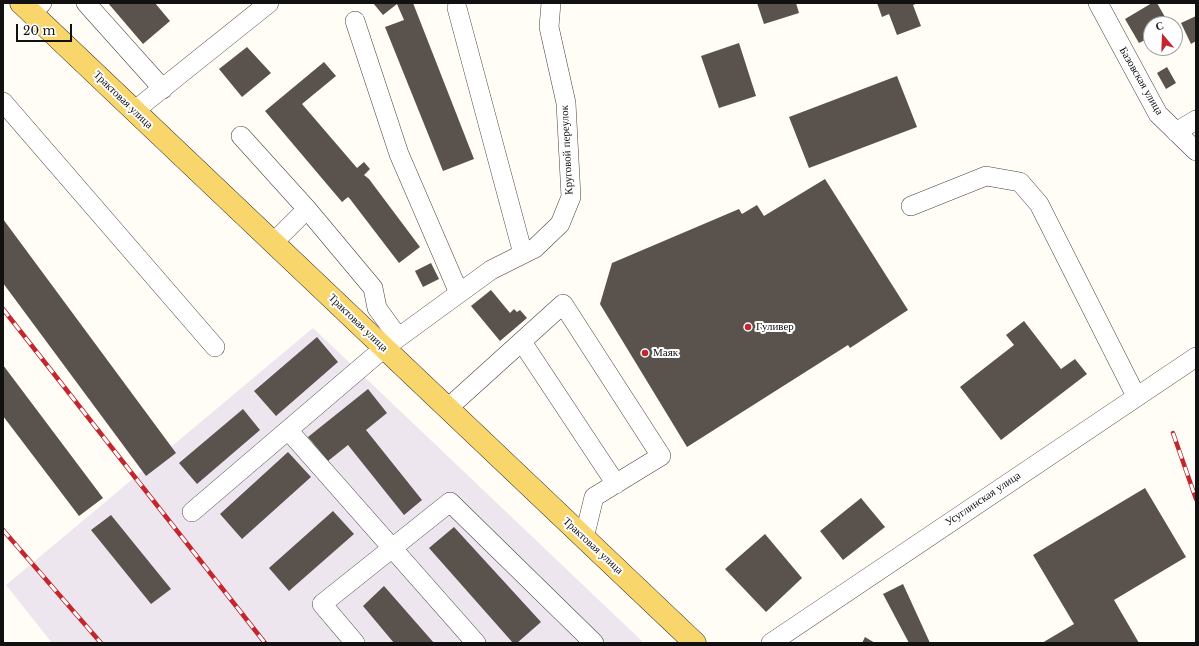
<!DOCTYPE html>
<html>
<head>
<meta charset="utf-8">
<style>
	body { margin:0 }
	#map { position:relative; width:1199px; height:646px; overflow:hidden; background:#fffdf5; font-family:"Libre Baskerville",serif }
	canvas { display:block }
	.frame { position:absolute; inset:0; border:4px solid #111; pointer-events:none }
	.north { position:absolute; left:1143px; top:16px; width:40px; height:40px; box-sizing:border-box; background:#fff; border:1px solid #a0a0a0; border-radius:50%; rotate:341deg; font-size:11px; font-weight:700; line-height:16px; text-align:center; color:#111 }
	.north::after { content:''; display:block; margin:auto; width:14px; height:18px; background:#c4262e; clip-path:polygon(50% 0,100% 100%,50% 72%,0 100%) }
	.scale { position:absolute; left:16px; top:24px; width:56px; height:18px; box-sizing:border-box; border:2px solid #111; border-top:0; padding-left:5px; font-size:12px; line-height:14px; white-space:nowrap; color:#111; -webkit-text-stroke:3px #fff; paint-order:stroke }
</style>
</head>
<body>
<div id="map">
<canvas width="1199" height="646"></canvas>
<div class="frame"></div>
<div class="north">С</div>
<div class="scale">20 m</div>
</div>
<script>
const ctx = document.querySelector('canvas').getContext('2d');
ctx.lineJoin = 'round';
function fillPath(path, color) { ctx.fillStyle = color; ctx.fill(path, 'evenodd'); }
const poly = rows => new Path2D(rows.map(r => 'M' + r).join(''));
function stroke(path, color, width, dash) { ctx.strokeStyle = color; ctx.lineWidth = width; ctx.lineCap = dash ? 'butt' : 'round'; ctx.setLineDash(dash || []); ctx.stroke(path); }
function label(font, color, halo, rows, align = 'center') {
  ctx.font = font + ' "Libre Baskerville",serif'; ctx.lineWidth = 4; ctx.setLineDash([]); ctx.textBaseline = 'middle'; ctx.strokeStyle = halo; ctx.fillStyle = color; for (const [text, x, y, turn = 0] of rows) {
    ctx.save(); ctx.translate(x, y); ctx.rotate((+turn || 0) * Math.PI / 180); ctx.textAlign = isNaN(turn) ? turn : align; if (halo) ctx.strokeText(text, 0, 0); ctx.fillText(text, 0, 0); ctx.restore();
  }
}
fillPath(poly([
	[313,328,644,643,52,643,6,585]
]), '#eee6ef');
fillPath(poly([
	[108,3,155,3,170,21,143,44],
	[373,3,413,3,474,159,443,171,385,27,404,20,397,4,383,15],
	[757,3,796,3,799,13,764,24],
	[877,3,918,3,913,5,921,26,897,35,889,14,882,17],
	[1152,3,1157,3,1169,24,1151,24,1151,37,1139,43,1125,19],
	[1196,16,1196,41,1191,44,1181,23],
	[739,43,756,96,719,108,701,56],
	[247,47,271,73,242,97,219,69],
	[324,62,336,76,302,104,357,168,364,162,370,169,364,175,369,179,420,247,399,263,350,199,348,197,342,202,265,111],
	[1167,67,1176,83,1166,89,1157,73],
	[897,76,917,127,809,168,789,117],
	[825,179,908,310,850,348,848,345,687,447,600,304,612,263,739,209,742,214,757,205,764,216],
	[3,219,176,453,146,476,3,283],
	[431,263,439,279,423,287,415,271],
	[491,290,510,313,514,309,517,312,520,310,527,318,500,341,471,306],
	[1024,321,1061,369,1075,359,1087,374,1001,440,960,387,1014,345,1006,335],
	[317,337,338,362,276,416,254,391],
	[3,365,103,498,79,516,3,416],
	[368,389,387,413,366,430,422,500,404,515,348,445,328,461,308,437],
	[243,409,260,430,197,484,179,463],
	[288,452,311,477,242,539,220,514],
	[1145,488,1186,557,1114,600,1139,643,1042,643,1074,624,1033,555],
	[861,498,885,527,843,560,820,531],
	[333,511,354,534,289,591,269,568],
	[111,515,171,589,151,604,91,530],
	[454,527,541,622,517,643,513,643,429,548],
	[765,534,802,578,766,612,725,569],
	[903,584,930,643,909,643,883,594],
	[384,586,434,643,394,643,363,606],
	[865,637,875,643,862,643]
]), '#5a524d');
const minor = poly([
	[86,3,163,89],
	[1098,3,1158,114,1196,151],
	[457,8,523,254],
	[31,13,42,3],
	[355,21,399,154,459,293],
	[3,102,215,347],
	[134,111,269,3],
	[1176,132,1196,120],
	[241,136,307,209,373,288,377,308,398,337],
	[911,206,986,176,1020,182,1039,204,1136,396],
	[273,243,307,209],
	[522,342,616,484],
	[448,408,563,304,661,456,594,497,584,538],
	[288,430,476,643],
	[192,512,384,348,491,270,535,248,560,224,571,197,566,103,549,27,551,3],
	[355,643,322,604,450,502,594,643],
	[771,643,1196,357]
]);
const major = poly([
	[21,3,695,643]
]);
stroke(minor, '#444', 20);
stroke(major, '#222', 23);
stroke(minor, '#fff', 19);
stroke(major, '#f9d66b', 22);
const rail = poly([
	[3,309,265,643],
	[1173,433,1196,499],
	[3,530,101,643]
]);
stroke(rail, '#c4262e', 4.5);
stroke(rail, '#fff', 3, [9]);
for (const [x, y, r, color] of [
	[748,327,4,"#c4262e"],
	[645,353,4,"#c4262e"]
]) { const dot = new Path2D(); dot.arc(x, y, r, 0, 2 * Math.PI); ctx.fillStyle = color; ctx.fill(dot); stroke(dot, '#fff', 1.5); }
label('11px', '#111', '#fff', [
	["Базовская улица",1141,81,60],
	["Трактовая улица",123,100,44],
	["Круговой переулок",567,150,-93],
	["Трактовая улица",358,323,44],
	["Усуглинская улица",983,499,-34],
	["Трактовая улица",593,546,43]
]);
label('11px', '#111', '#fff', [
	["Гуливер",756,327],
	["Маяк",653,353]
], 'left');
</script>
</body>
</html>
